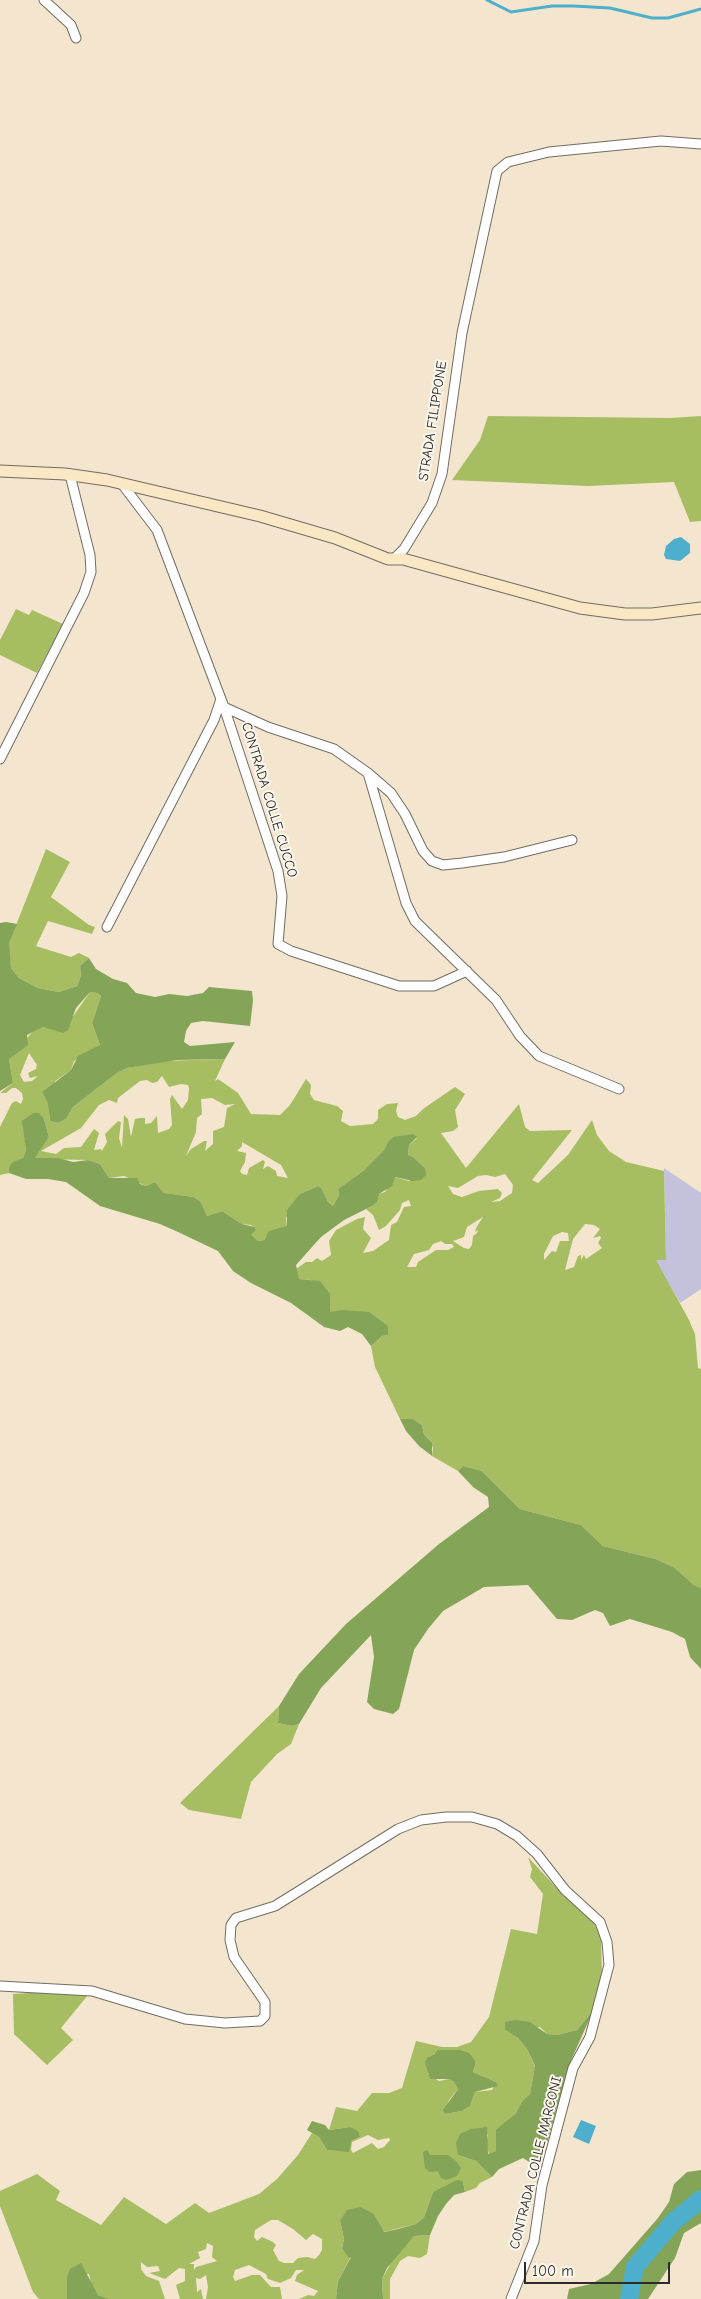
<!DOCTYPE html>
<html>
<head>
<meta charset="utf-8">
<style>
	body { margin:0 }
	#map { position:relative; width:701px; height:2299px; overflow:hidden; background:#f4e6ce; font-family:"Comic Neue",sans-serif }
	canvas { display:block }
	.scale { position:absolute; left:524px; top:2262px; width:146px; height:22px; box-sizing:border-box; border:2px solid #2b2b2b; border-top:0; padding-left:6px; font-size:15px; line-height:18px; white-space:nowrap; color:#2b2b2b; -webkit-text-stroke:4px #fbf7ec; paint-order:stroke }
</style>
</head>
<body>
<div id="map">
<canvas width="701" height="2299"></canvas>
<div class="scale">100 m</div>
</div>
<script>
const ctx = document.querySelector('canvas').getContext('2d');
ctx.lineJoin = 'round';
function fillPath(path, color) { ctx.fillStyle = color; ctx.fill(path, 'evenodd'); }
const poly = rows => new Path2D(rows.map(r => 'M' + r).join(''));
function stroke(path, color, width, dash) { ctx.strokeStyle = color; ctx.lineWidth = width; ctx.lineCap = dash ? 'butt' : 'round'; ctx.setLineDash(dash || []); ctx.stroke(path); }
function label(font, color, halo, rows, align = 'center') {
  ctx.font = font + ' "Comic Neue",sans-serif'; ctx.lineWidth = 4; ctx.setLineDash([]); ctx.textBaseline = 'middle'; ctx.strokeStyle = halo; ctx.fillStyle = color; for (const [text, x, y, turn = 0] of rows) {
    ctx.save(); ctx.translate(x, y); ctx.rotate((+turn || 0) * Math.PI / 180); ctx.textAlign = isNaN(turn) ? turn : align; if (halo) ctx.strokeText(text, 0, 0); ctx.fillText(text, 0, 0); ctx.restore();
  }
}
fillPath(poly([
	[664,1168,701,1193,701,1289,680,1303,655,1260,666,1260]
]), '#c3c1db');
fillPath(poly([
	[488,416,670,418,701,416,701,521,690,522,674,482,588,486,452,480,480,440],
	[16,609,29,615,32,610,63,624,37,673,0,655,0,640],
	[46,849,70,862,51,897,89,925,95,927,92,934,48,921,36,946,71,957,79,953,89,958,80,966,81,975,77,986,59,992,38,988,19,978,11,968,9,955,9,943],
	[90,992,97,993,101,996,92,1023,100,1045,74,1061,71,1070,55,1081,49,1111,50,1121,58,1123,66,1119,73,1107,117,1073,127,1068,164,1061,225,1059,215,1081,218,1079,238,1093,251,1114,280,1115,290,1105,306,1079,311,1085,310,1094,314,1100,337,1106,343,1111,341,1121,350,1126,373,1124,378,1119,378,1110,387,1104,398,1103,396,1111,398,1117,405,1120,416,1116,423,1109,455,1087,465,1094,455,1110,458,1127,453,1131,441,1133,466,1168,519,1104,525,1127,530,1131,572,1130,532,1180,538,1183,568,1155,592,1120,597,1135,609,1151,626,1162,664,1171,666,1260,656,1260,689,1320,695,1334,698,1368,701,1369,701,1588,694,1585,675,1568,656,1559,603,1546,581,1525,520,1509,482,1471,463,1466,458,1471,432,1456,433,1448,429,1439,424,1434,422,1425,413,1419,400,1419,375,1367,371,1346,382,1336,388,1335,330,1313,330,1303,311,1280,299,1279,296,1269,306,1262,312,1262,317,1258,322,1261,331,1255,329,1241,336,1230,357,1219,365,1217,363,1229,371,1238,363,1253,373,1251,389,1240,391,1225,397,1222,404,1207,411,1206,409,1200,402,1203,400,1210,386,1226,379,1230,373,1215,366,1209,372,1206,379,1194,385,1192,395,1177,409,1181,425,1168,413,1157,408,1155,409,1145,417,1138,393,1137,384,1150,363,1171,338,1189,339,1195,333,1206,328,1202,322,1189,318,1186,300,1194,286,1218,287,1227,266,1236,264,1240,258,1241,252,1238,251,1234,256,1230,251,1225,242,1224,222,1211,207,1216,201,1202,194,1197,164,1193,155,1182,146,1186,124,1176,109,1178,100,1164,88,1160,34,1159,49,1137,44,1119,23,1122,26,1150,23,1158,9,1167,9,1173,0,1175,0,1127,12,1103,16,1101,21,1104,23,1099,22,1093,16,1088,12,1088,6,1093,0,1093,13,1083,9,1059,34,1030,43,1027,50,1028,72,1018],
	[29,1053,37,1065,36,1069,28,1073,29,1076,30,1078,38,1076,32,1081,24,1082,20,1075],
	[162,1076,169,1087,181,1084,188,1085,189,1088,188,1100,182,1109,172,1095,170,1099,172,1125,169,1129,158,1133,157,1116,151,1123,145,1124,145,1118,140,1118,135,1119,131,1137,128,1119,124,1115,122,1148,119,1138,121,1122,118,1121,105,1134,107,1142,102,1151,101,1149,94,1150,99,1133,94,1129,81,1147,64,1148,56,1154,41,1151,81,1128,99,1105,109,1100,117,1103,118,1098,140,1081,147,1080,152,1083,157,1082],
	[212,1098,225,1105,235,1104,227,1108,224,1127,213,1131,213,1144,205,1151,207,1141,204,1141,191,1149,186,1156,196,1132,197,1118,202,1114,201,1099],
	[242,1142,281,1165,288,1178,277,1176,276,1171,268,1166,263,1169,265,1162,263,1160,249,1168,247,1175,242,1174,240,1171,245,1162,246,1153,237,1151,242,1146],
	[505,1174,513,1185,512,1193,500,1201,491,1202,500,1198,502,1193,498,1189,479,1191,462,1197,453,1194,448,1186,458,1188,478,1176,486,1175,495,1177],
	[483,1217,476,1228,475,1232,478,1230,477,1233,473,1236,472,1245,469,1249,464,1248,453,1241,464,1237,467,1227],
	[585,1224,594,1225,600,1229,593,1238,600,1236,601,1238,598,1243,602,1248,586,1259,584,1255,581,1260,581,1255,578,1256,574,1267,565,1270,573,1239],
	[562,1232,568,1233,569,1241,560,1241,556,1252,552,1251,544,1260,544,1254,553,1236],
	[441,1241,445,1244,452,1244,454,1247,448,1250,436,1250,418,1262,416,1267,407,1267,414,1254,429,1250,433,1244],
	[279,1706,278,1723,292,1726,299,1724,291,1744,277,1754,251,1782,241,1819,189,1810,180,1803],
	[528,1857,562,1894,593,1921,601,1936,602,1973,593,2011,577,2030,557,2035,547,2034,540,2027,505,2030,518,2038,527,2049,535,2067,530,2094,522,2101,516,2113,496,2131,496,2151,489,2154,486,2145,488,2134,458,2155,476,2161,492,2177,480,2183,476,2188,465,2192,463,2181,433,2192,424,2217,416,2224,383,2232,374,2214,340,2221,344,2239,342,2248,352,2254,338,2281,336,2299,299,2299,308,2295,314,2296,318,2291,295,2281,297,2275,304,2270,296,2270,291,2278,280,2283,268,2279,266,2274,249,2265,235,2270,233,2277,235,2281,252,2275,260,2275,271,2287,280,2287,282,2299,206,2299,208,2287,206,2275,200,2279,196,2278,197,2292,201,2289,203,2299,180,2299,176,2285,185,2281,185,2269,179,2268,165,2279,149,2273,160,2271,158,2266,147,2267,141,2262,141,2269,146,2276,159,2281,165,2299,110,2299,98,2295,92,2287,89,2274,67,2276,67,2299,39,2299,33,2292,0,2206,0,2191,37,2174,60,2191,56,2200,101,2225,124,2197,166,2224,195,2203,209,2213,259,2194,277,2179,298,2155,312,2133,319,2137,327,2150,341,2151,351,2141,360,2137,350,2127,329,2130,336,2107,357,2111,372,2093,389,2093,402,2088,416,2041,442,2047,457,2047,471,2042,489,2017,511,1929,537,1934,543,1894,530,1877,532,1869],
	[437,2050,460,2050,476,2062,473,2072,496,2082,492,2090,475,2092,470,2106,462,2111,445,2114,449,2100,458,2089,454,2082,449,2079,439,2081,428,2074,428,2057,435,2054],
	[368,2135,378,2140,389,2138,390,2140,384,2147,378,2149,372,2143,353,2153,351,2150,352,2142],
	[271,2220,278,2220,293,2229,306,2240,313,2234,322,2239,322,2250,319,2255,315,2259,307,2257,298,2258,293,2263,284,2263,279,2261,273,2250,276,2245,273,2242,262,2237,257,2241,254,2237,255,2230],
	[207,2243,213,2246,212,2257,217,2261,196,2267,194,2270,194,2264,189,2264,200,2258,198,2252,206,2249],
	[43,1992,88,1995,61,2028,73,2040,47,2065,14,2034,13,1994],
	[430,2235,427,2254,420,2258,408,2256,400,2261,390,2279,390,2299,383,2299,382,2279,396,2254,414,2236]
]), '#a6bd62');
fillPath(poly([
	[6,922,17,924,9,943,11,968,19,978,38,988,59,992,77,986,81,975,80,966,89,958,96,969,113,979,127,983,136,993,155,997,169,994,187,996,203,993,209,987,252,991,253,1001,250,1026,203,1021,191,1023,186,1031,184,1042,190,1046,235,1042,225,1059,177,1060,127,1068,117,1073,73,1107,66,1119,58,1123,50,1121,48,1103,42,1092,71,1070,78,1056,100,1045,92,1023,101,996,97,993,90,992,76,1008,68,1030,63,1033,43,1027,27,1035,28,1045,9,1059,13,1083,0,1091,0,923],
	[33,1113,39,1113,44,1119,49,1137,35,1158,58,1158,73,1162,88,1160,100,1164,109,1178,137,1178,140,1184,146,1186,155,1182,164,1193,194,1197,201,1202,207,1216,222,1211,242,1224,254,1227,256,1230,251,1235,258,1241,264,1240,269,1231,287,1226,287,1210,300,1194,318,1186,322,1189,328,1202,333,1206,339,1195,338,1189,363,1171,384,1150,389,1141,393,1137,413,1134,417,1137,409,1145,408,1155,413,1157,425,1168,426,1175,421,1180,413,1181,395,1177,392,1186,379,1194,377,1202,372,1206,344,1220,321,1237,296,1265,299,1279,320,1281,330,1294,330,1312,342,1310,369,1312,388,1326,388,1335,382,1336,371,1346,362,1334,348,1327,340,1331,324,1327,291,1303,251,1283,233,1271,218,1251,178,1232,160,1224,100,1206,66,1182,48,1179,26,1179,9,1173,9,1167,13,1162,23,1158,26,1150,22,1121],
	[400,1419,413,1419,422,1425,424,1434,432,1443,432,1456,419,1446,406,1431],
	[463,1466,482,1471,520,1509,581,1525,603,1546,656,1559,675,1568,694,1585,701,1588,701,1669,690,1657,685,1639,672,1632,630,1619,610,1626,603,1613,595,1610,572,1620,557,1619,528,1585,484,1587,443,1611,428,1629,414,1650,399,1709,393,1714,374,1709,367,1702,374,1657,371,1635,321,1688,299,1724,292,1726,278,1723,279,1706,299,1674,346,1624,439,1544,489,1507,488,1497,473,1487,458,1471],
	[593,2011,569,2065,544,2154,536,2166,523,2158,499,2169,492,2177,476,2161,458,2155,456,2143,460,2134,471,2129,487,2127,488,2154,496,2151,496,2130,516,2113,522,2101,530,2094,535,2066,527,2049,518,2038,505,2030,505,2022,515,2020,530,2022,547,2034,557,2035,577,2030],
	[437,2050,460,2050,469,2053,476,2062,473,2072,496,2082,498,2086,475,2092,470,2106,462,2111,445,2114,443,2110,458,2089,454,2082,449,2079,430,2079,425,2062,428,2057,435,2054],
	[312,2121,325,2125,329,2130,350,2127,358,2131,360,2137,351,2141,349,2152,327,2150,319,2137,307,2130],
	[427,2150,430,2155,448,2155,456,2161,461,2168,457,2176,446,2180,441,2178,438,2171,430,2172,425,2168,423,2152],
	[701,2170,701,2223,684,2233,675,2258,648,2299,567,2299,569,2289,591,2284,609,2274,658,2218,669,2202,674,2184,687,2172],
	[457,2180,463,2181,465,2192,454,2195,446,2204,438,2216,430,2235,414,2236,387,2268,382,2279,383,2299,336,2299,338,2281,351,2257,349,2258,342,2248,344,2239,340,2221,347,2210,360,2207,374,2214,384,2232,398,2229,416,2224,424,2217,433,2192],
	[81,2263,98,2295,110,2299,67,2299,67,2277,70,2269]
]), '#84a458');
fillPath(poly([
	[681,537,690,544,690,553,680,561,666,559,664,555,666,546,674,539],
	[581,2120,596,2126,589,2144,573,2137]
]), '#4dafcc');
stroke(poly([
	[487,0,511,12,552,6,574,6,610,8,652,18,668,18,701,9]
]), '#4dafcc', 3);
stroke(poly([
	[629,2299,635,2267,673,2222,701,2199]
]), '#4dafcc', 18);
const street = poly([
	[44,0,71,25,76,38],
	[122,484,157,530,224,707,278,871,282,896,278,944,291,951,399,986,434,986,467,971],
	[394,559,404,549,432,503,442,474,462,333,497,171,508,162,549,152,661,141,701,144],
	[224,707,268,727,334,749,368,773,391,793,405,814,423,851,432,861,443,865,462,863,504,857,572,840],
	[0,759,84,593,91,572,90,555,70,475],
	[368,773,406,903,415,921,496,1000,520,1036,539,1056,619,1089],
	[107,927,214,720,221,699],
	[0,1986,92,1991,185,2019,225,2023,260,2021,265,2016,265,2002,234,1957,230,1940,231,1925,236,1918,275,1906,398,1829,421,1820,446,1817,472,1817,497,1824,517,1836,537,1854,565,1890,600,1922,607,1942,609,1965,590,2037,573,2068,542,2185,534,2241,511,2299]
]);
const secondary = poly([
	[0,471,65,474,107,480,260,516,335,538,388,559,403,559,580,608,625,614,652,614,701,608]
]);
stroke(street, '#716c64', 11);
stroke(secondary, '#716c64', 13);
stroke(street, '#fff', 9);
stroke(secondary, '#fae7c3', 11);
label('14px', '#2b2b2b', '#fbf7ec', [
	["STRADA FILIPPONE",433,421,-81],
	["CONTRADA COLLE CUCCO",269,800,73],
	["CONTRADA COLLE MARCONI",536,2163,-76]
]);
</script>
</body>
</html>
